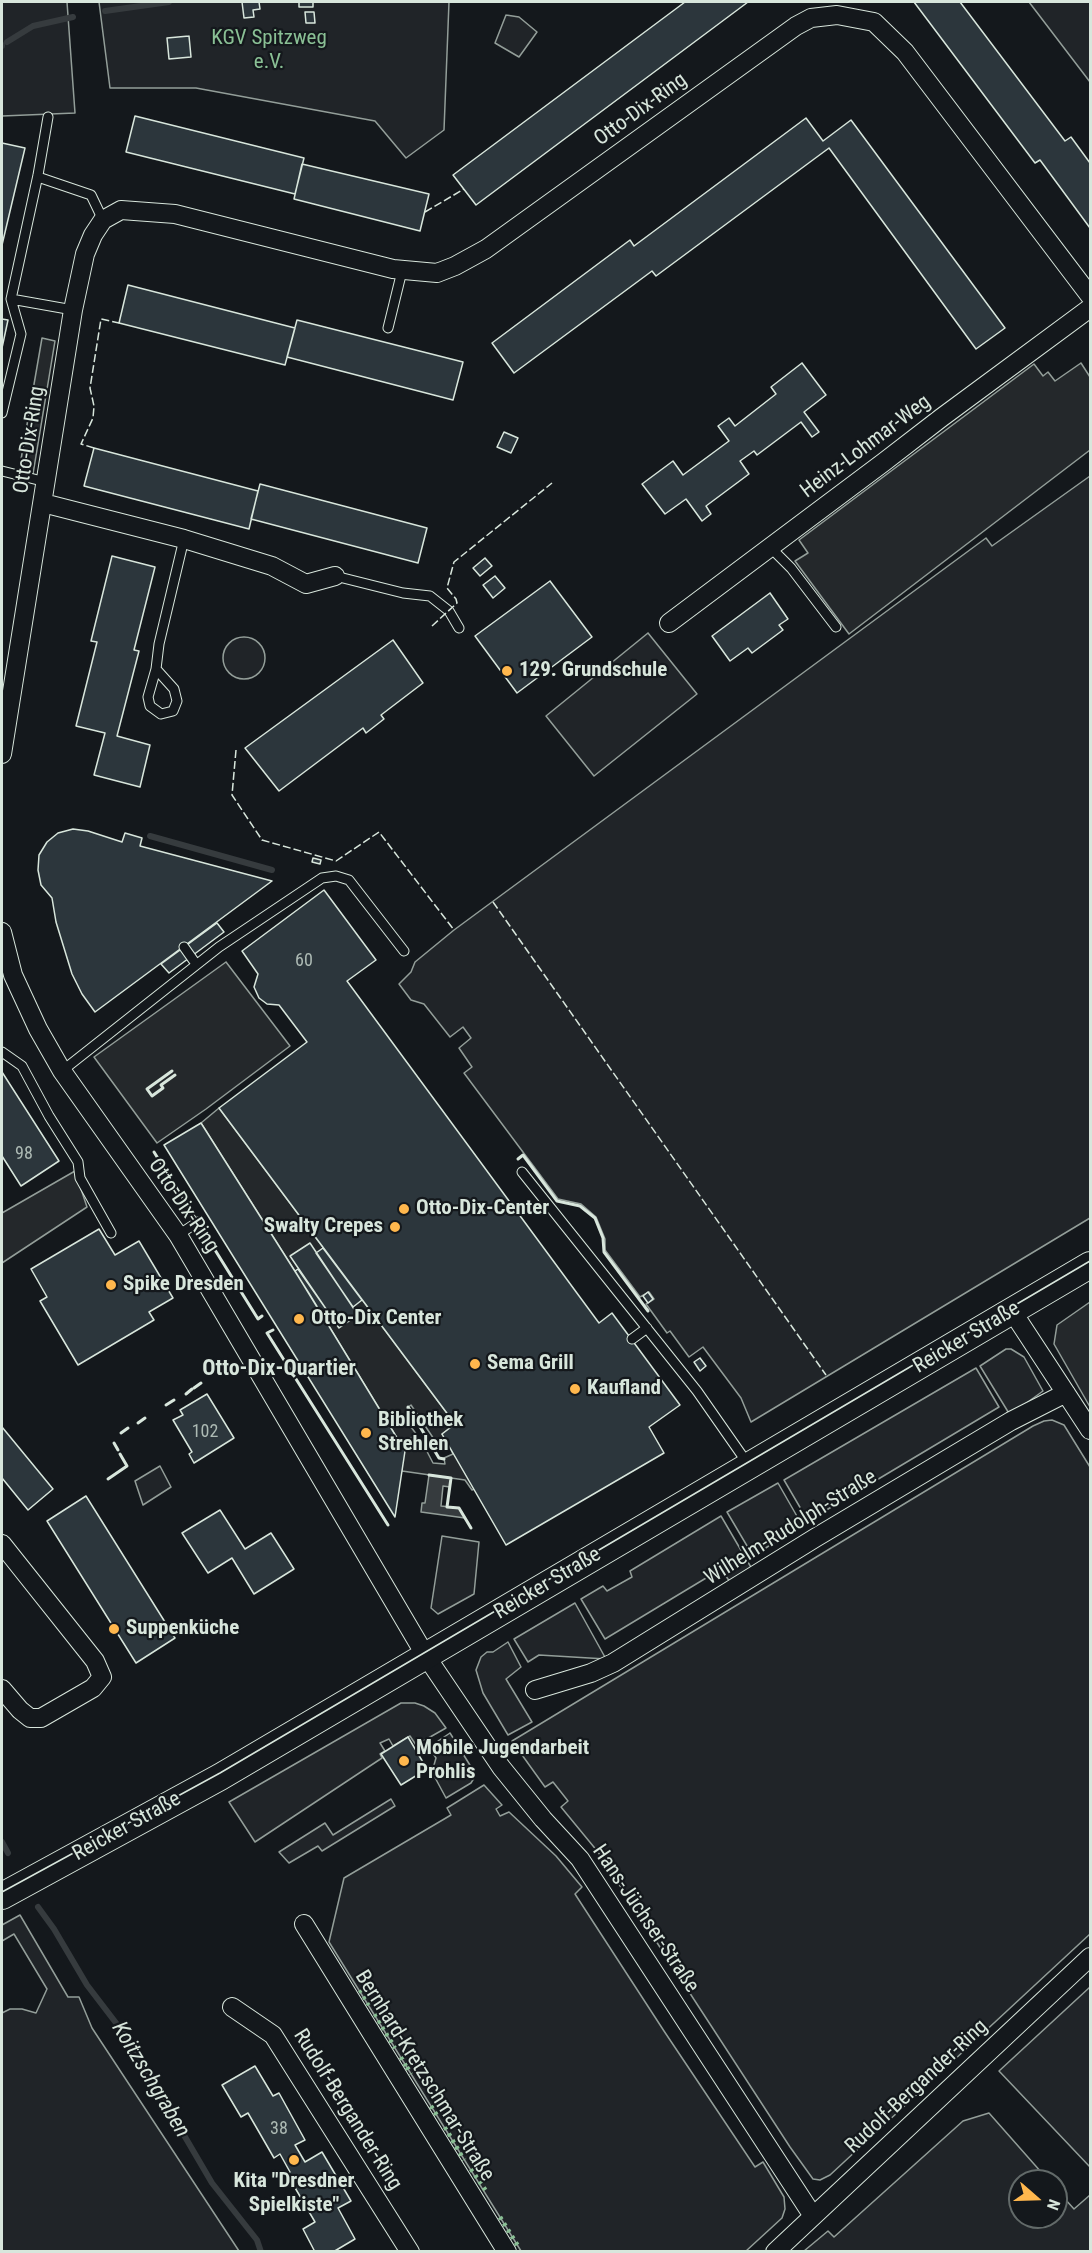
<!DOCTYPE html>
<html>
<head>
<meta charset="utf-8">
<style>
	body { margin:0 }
	#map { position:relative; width:1092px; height:2253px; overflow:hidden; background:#14181c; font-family:"Roboto Condensed",sans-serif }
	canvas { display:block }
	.frame { position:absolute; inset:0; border:3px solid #d8e6dc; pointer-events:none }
	.north { position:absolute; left:1008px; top:2169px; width:60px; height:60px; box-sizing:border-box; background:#14181c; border:2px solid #626a69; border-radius:50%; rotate:110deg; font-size:16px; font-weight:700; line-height:24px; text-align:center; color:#d8e6dc }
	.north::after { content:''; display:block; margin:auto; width:21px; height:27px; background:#ffb74d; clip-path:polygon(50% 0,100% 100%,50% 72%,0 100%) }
</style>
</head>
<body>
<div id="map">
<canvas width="1092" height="2253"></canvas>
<div class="frame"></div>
<div class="north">N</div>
</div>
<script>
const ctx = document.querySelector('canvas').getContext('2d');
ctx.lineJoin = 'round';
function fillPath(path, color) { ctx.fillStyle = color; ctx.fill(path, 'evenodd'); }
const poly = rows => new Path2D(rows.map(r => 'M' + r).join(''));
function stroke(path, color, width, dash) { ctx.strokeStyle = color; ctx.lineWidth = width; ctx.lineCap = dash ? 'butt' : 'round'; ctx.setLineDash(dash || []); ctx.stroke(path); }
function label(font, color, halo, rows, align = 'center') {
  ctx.font = font + ' "Roboto Condensed",sans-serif'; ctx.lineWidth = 4.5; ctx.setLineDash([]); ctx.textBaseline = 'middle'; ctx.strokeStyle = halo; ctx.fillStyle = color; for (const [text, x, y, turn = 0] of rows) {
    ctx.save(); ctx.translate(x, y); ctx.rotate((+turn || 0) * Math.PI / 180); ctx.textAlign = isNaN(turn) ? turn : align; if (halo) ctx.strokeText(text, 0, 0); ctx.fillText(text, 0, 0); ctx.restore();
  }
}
const green = poly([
	[2,2,67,2,75,113,2,116,2,2],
	[99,2,449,2,444,130,406,158,375,121,196,88,110,88,99,2],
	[1029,2,1090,2,1090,82,1029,2],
	[506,15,519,17,537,32,519,57,495,43,506,15],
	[1090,476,1090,1218,751,1422,741,1398,703,1347,689,1357,670,1331,667,1333,646,1304,654,1299,649,1292,640,1297,605,1250,605,1239,596,1217,581,1204,558,1199,464,1073,472,1067,459,1048,471,1038,463,1027,450,1037,424,1004,411,1000,399,984,411,972,415,962,454,930,986,538,992,546,1090,476],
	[648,633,697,694,594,776,546,716,648,633],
	'223 658a21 21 0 1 1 42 0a21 21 0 1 1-42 0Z',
	[1006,1349,1011,1349,1024,1357,1043,1391,1010,1415,980,1366,1006,1349],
	[976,1368,999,1407,808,1521,784,1480,976,1368],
	[1052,1420,1064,1425,1090,1467,1090,1934,830,2175,820,2180,813,2179,790,2147,598,1852,561,1807,568,1801,553,1782,545,1787,512,1741,1033,1426,1044,1421,1052,1420],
	[160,1466,171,1487,143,1505,135,1481,160,1466],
	[778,1483,802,1525,753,1556,727,1512,778,1483],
	[721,1516,752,1569,730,1582,721,1569,605,1639,581,1599,603,1586,607,1591,632,1577,630,1571,721,1516],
	[442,1536,479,1542,474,1594,438,1614,431,1608,442,1536],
	[575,1603,606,1659,539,1655,528,1662,514,1639,575,1603],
	[508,1642,521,1667,506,1679,532,1722,508,1735,483,1693,476,1670,481,1657,487,1652,493,1652,508,1642],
	[401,1703,415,1703,424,1706,435,1713,446,1728,416,1745,410,1736,393,1746,389,1739,380,1743,385,1751,380,1754,382,1758,255,1842,229,1802,401,1703],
	[450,1733,473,1770,474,1778,471,1783,446,1798,432,1772,436,1758,429,1747,450,1733],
	[484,1785,502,1805,496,1809,500,1816,509,1812,556,1856,582,1887,575,1894,664,2031,755,2167,763,2162,784,2197,785,2209,782,2218,746,2251,521,2251,329,1942,344,1878,451,1815,447,1808,484,1785],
	[391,1799,395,1806,322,1851,318,1846,289,1863,279,1852,325,1823,333,1835,391,1799],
	[20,1915,68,1997,79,1997,92,2028,239,2251,2,2251,2,2013,10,2009,22,2009,36,2013,47,1989,14,1934,2,1941,2,1925,20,1915],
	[1090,1987,1090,2167,999,2071,1090,1987],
	[989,2113,1049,2181,1020,2181,1020,2217,1056,2217,1056,2189,1074,2209,1090,2195,1090,2251,804,2251,828,2231,834,2237,963,2121,989,2113]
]);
fillPath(green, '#202428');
stroke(green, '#939e99', 1.5);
const parking = poly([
	[42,338,55,341,33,474,19,471,42,338],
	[1081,363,1090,377,1090,450,849,634,795,561,808,553,799,540,1034,364,1043,376,1048,372,1055,381,1081,363],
	[226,962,290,1046,206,1109,157,1143,94,1057,226,962],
	[219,1108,455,1424,442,1434,450,1447,501,1479,472,1490,465,1480,402,1471,403,1448,421,1440,433,1463,445,1464,444,1458,453,1454,450,1447,442,1451,411,1405,407,1408,416,1422,411,1427,417,1435,400,1443,310,1295,201,1123,219,1108],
	[75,1171,87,1207,2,1263,2,1213,75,1171],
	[1090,1302,1090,1407,1054,1344,1057,1325,1090,1302]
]);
fillPath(parking, '#24282b');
stroke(parking, '#939e99', 1.5);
const water = poly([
	[429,1475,451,1478,450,1487,443,1486,441,1506,459,1508,465,1518,421,1512,422,1503,425,1503,429,1475]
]);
fillPath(water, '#363b3e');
stroke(water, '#939e99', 1.5);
stroke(poly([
	[105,11,169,2],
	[7,42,33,26,73,17],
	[2,46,2,45],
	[150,836,272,870],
	[2,1842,8,1853],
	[38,1907,54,1929,87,1985,126,2036,212,2183,257,2240,261,2252]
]), '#363b3e', 6);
const building = poly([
	[242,2,259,2,260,9,253,10,254,17,244,18,242,2],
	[299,2,313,2,313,7,299,7,299,2],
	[685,2,748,2,476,205,453,175,685,2],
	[914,2,960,2,1065,141,1071,137,1090,163,1090,228,1040,160,1035,163,914,2],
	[305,12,314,12,315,23,306,23,305,12],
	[189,36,191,57,169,59,167,38,189,36],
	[135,116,304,158,295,194,126,152,135,116],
	[806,118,823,141,851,120,1005,328,976,349,829,148,656,276,652,271,514,373,492,343,630,240,634,246,806,118],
	[2,143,25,148,2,245,2,143],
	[302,164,429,194,420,231,294,199,302,164],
	[128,285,295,328,285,365,119,323,128,285],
	[2,319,8,320,2,348,2,319],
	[297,320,463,362,453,400,287,357,297,320],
	[802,363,826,395,804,412,819,432,812,437,801,422,757,455,754,451,740,461,749,474,706,506,711,514,702,521,686,499,665,514,642,484,673,461,683,475,729,441,718,426,729,418,735,426,776,394,771,387,802,363],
	[504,432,518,438,511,453,497,447,504,432],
	[94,448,258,491,249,529,84,486,94,448],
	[260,484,427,528,418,563,251,519,260,484],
	[112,556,155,567,134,650,139,651,117,736,150,745,140,787,94,775,105,733,76,726,97,642,91,641,112,556],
	[485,558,492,566,480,576,473,568,485,558],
	[495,576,505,588,493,598,483,585,495,576],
	[550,581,592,637,517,693,475,636,550,581],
	[770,593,788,619,779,625,783,630,752,653,748,648,730,661,712,636,770,593],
	[393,640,423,683,381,715,384,719,366,733,363,728,279,791,245,748,393,640],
	[73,829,88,831,122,842,125,833,142,838,140,846,272,881,95,1012,82,994,72,974,56,922,52,898,41,885,38,870,39,855,47,842,58,833,73,829],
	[313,858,321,860,320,864,312,862,313,858],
	[324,890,376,960,347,981,599,1323,612,1313,680,1405,649,1427,664,1453,506,1545,442,1434,455,1424,219,1108,307,1042,279,1005,267,1004,259,998,254,987,258,974,242,951,324,890],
	[217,923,224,932,169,973,161,964,217,923],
	[2,1072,59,1161,21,1186,2,1156,2,1072],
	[201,1123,310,1295,405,1451,395,1517,164,1145,201,1123],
	[99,1229,115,1255,139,1241,173,1298,149,1312,154,1320,78,1365,40,1301,47,1297,31,1269,99,1229],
	[310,1243,358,1315,339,1328,290,1256,310,1243],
	[323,1248,362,1300,353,1307,316,1253,323,1248],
	[298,1269,331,1316,325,1320,295,1271,298,1269],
	[648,1292,653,1299,648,1303,643,1296,648,1292],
	[700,1358,706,1366,700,1371,694,1362,700,1358],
	[207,1394,234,1438,194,1463,189,1454,192,1452,173,1420,183,1415,180,1410,207,1394],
	[2,1427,53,1489,28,1510,2,1478,2,1427],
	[86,1496,175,1638,136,1663,47,1521,86,1496],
	[220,1510,245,1549,271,1533,294,1569,254,1594,232,1558,208,1573,182,1533,220,1510],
	[408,1737,427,1769,401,1785,381,1754,408,1737],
	[255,2066,273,2096,279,2093,305,2140,295,2145,305,2162,322,2152,351,2201,338,2208,355,2239,333,2252,315,2252,303,2229,315,2222,287,2174,290,2172,280,2154,274,2158,248,2113,241,2117,222,2085,255,2066]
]);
fillPath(building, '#2c363c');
stroke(building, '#d8e6dc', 1.5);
const lane = poly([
	[38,177,91,195,103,220],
	[11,299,73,310],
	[388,328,402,271],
	[2,413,21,334,11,299,38,175,48,117],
	[2,471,46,482],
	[770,547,791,568,836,627],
	[335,576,403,593,430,596,449,611,459,628],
	[156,669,148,697,150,706,161,714,173,711,177,701,174,689,156,669,159,644,184,539],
	[184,947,196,964],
	[2,1052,22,1066,49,1116,78,1162,80,1178,111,1233],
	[62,1071,219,947,322,878,336,876,349,880,404,951],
	[522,1172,697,1391,748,1464],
	[178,1235,198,1222],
	[632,1339,647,1328]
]);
const street = poly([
	[43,503,184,539,272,566,306,584,335,576],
	[669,623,884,462,941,418,1090,308],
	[2,754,73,310,85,254,93,235,103,220,121,210,175,214,393,269,437,273,455,266,486,249,796,26,811,18,837,15,874,22,905,52,1090,296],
	[2,932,13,975,38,1029,62,1071,178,1235,424,1653,501,1767,543,1819,580,1859,813,2216],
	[1012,1311,1090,1430],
	[2,1544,95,1661,102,1677,93,1688,41,1718,30,1718,20,1710,2,1689],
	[535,1690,591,1673,613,1663,815,1538,1011,1421,1066,1393],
	[304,1924,507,2252],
	[232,2007,273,2035,410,2252],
	[775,2252,1090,1957]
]);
const secondary = poly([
	[2,1896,220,1777,1090,1265]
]);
stroke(lane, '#d8e6dc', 11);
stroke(street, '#d8e6dc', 20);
stroke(secondary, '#d8e6dc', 28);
stroke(lane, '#14181c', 9);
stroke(street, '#14181c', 18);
stroke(secondary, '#14181c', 26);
stroke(poly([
	[2,1892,220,1773,1090,1261]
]), '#d8e6dc', 1.5);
stroke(poly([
	[360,1990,369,2005],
	[375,2014,395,2048],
	[401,2057,406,2066],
	[407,2067,411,2074],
	[431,2106,438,2117],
	[445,2127,464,2160],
	[471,2169,486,2191],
	[500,2217,518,2246]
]), '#8ac095', 4.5, [3, 4.5]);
stroke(poly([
	[425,212,464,189],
	[94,448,81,444,93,418,94,406,90,388,101,319,119,323],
	[432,626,457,603,456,599,447,588,454,562,552,483],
	[236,750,232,795,262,840,336,861,379,832,454,930],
	[493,902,826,1375]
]), '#d8e6dc', 1.5, [8, 3]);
stroke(poly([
	[172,1071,147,1089,152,1096,163,1088,161,1085,175,1075],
	[154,1152,258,1319,262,1316],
	[518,1159,523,1155,557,1201,580,1206,595,1218,603,1238,604,1252,648,1311],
	[273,1330,267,1333,388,1525],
	[194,1388,201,1383],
	[186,1394,192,1389],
	[166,1405,174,1400],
	[408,1407,439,1458,444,1459],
	[138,1423,145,1418],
	[121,1433,128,1428],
	[114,1443,118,1450],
	[429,1475,451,1478,447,1507,459,1508,471,1528],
	[108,1479,127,1466,120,1454]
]), '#d8e6dc', 3);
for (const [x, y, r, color] of [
	[507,671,6,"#ffb74d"],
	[404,1209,6,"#ffb74d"],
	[395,1227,6,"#ffb74d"],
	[111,1285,6,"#ffb74d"],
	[299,1319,6,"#ffb74d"],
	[475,1364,6,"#ffb74d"],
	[575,1389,6,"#ffb74d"],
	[366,1433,6,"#ffb74d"],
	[114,1629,6,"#ffb74d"],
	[404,1761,6,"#ffb74d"],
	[294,2160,6,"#ffb74d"]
]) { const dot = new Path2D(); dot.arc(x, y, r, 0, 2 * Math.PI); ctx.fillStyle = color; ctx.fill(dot); stroke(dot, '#14181c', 2); }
label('18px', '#adbab4', null, [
	["60",304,961],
	["98",24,1154],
	["102",205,1432],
	["38",279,2129]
]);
label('21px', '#8ac095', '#14181c', [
	["KGV Spitzweg",269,39],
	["e.V.",269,63]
]);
label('21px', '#d8e6dc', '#14181c', [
	["Otto-Dix-Ring",641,110,-36],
	["Otto-Dix-Ring",30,440,-81],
	["Heinz-Lohmar-Weg",866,447,-37],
	["Otto-Dix-Ring",183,1206,56],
	["Reicker Straße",967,1338,-31],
	["Wilhelm-Rudolph-Straße",791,1528,-32],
	["Reicker Straße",548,1584,-31],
	["Reicker Straße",127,1827,-29],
	["Hans-Jüchser-Straße",645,1919,56],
	["Bernhard-Kretzschmar-Straße",424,2076,58],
	["Rudolf-Bergander-Ring",917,2087,-43],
	["Rudolf-Bergander-Ring",347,2110,58]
]);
label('bold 21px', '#d8e6dc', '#14181c', [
	["129. Grundschule",519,671],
	["Otto-Dix-Center",416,1209],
	["Swalty Crepes",383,1227,"right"],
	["Spike Dresden",123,1285],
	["Otto-Dix Center",311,1319],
	["Sema Grill",487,1364],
	["Kaufland",587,1389],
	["Bibliothek",378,1421],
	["Strehlen",378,1445],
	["Suppenküche",126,1629],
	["Mobile Jugendarbeit",416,1749],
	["Prohlis",416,1773],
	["Kita \"Dresdner",294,2182,"center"],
	["Spielkiste\"",294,2206,"center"]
], 'left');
label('bold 22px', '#d8e6dc', '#14181c', [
	["Otto-Dix-Quartier",279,1369]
]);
label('italic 22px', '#d8e6dc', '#14181c', [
	["Koitzschgraben",150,2080,59]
]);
</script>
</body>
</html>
